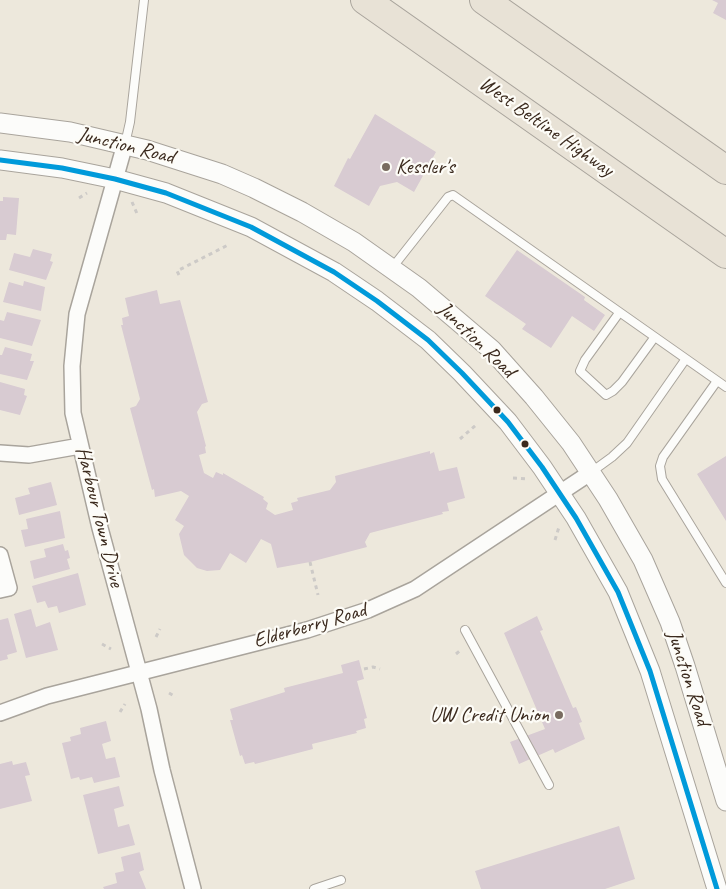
<!DOCTYPE html>
<html>
<head>
<meta charset="utf-8">
<style>
	body { margin:0 }
	canvas { display:block; background:#ede8dc }
</style>
</head>
<body>
<canvas width="726" height="889"></canvas>
<script>
const ctx = document.querySelector('canvas').getContext('2d');
ctx.lineJoin = 'round';
function fillPath(path, color) { ctx.fillStyle = color; ctx.fill(path, 'evenodd'); }
const poly = rows => new Path2D(rows.map(r => 'M' + r).join(''));
function stroke(path, color, width, dash) { ctx.strokeStyle = color; ctx.lineWidth = width; ctx.lineCap = dash ? 'butt' : 'round'; ctx.setLineDash(dash || []); ctx.stroke(path); }
function label(font, color, halo, rows, align = 'center') {
  ctx.font = font + ' Caveat,sans-serif'; ctx.lineWidth = 4.5; ctx.setLineDash([]); ctx.textBaseline = 'middle'; ctx.strokeStyle = halo; ctx.fillStyle = color; for (const [text, x, y, turn = 0] of rows) {
    ctx.save(); ctx.translate(x, y); ctx.rotate((+turn || 0) * Math.PI / 180); ctx.textAlign = isNaN(turn) ? turn : align; if (halo) ctx.strokeText(text, 0, 0); ctx.fillText(text, 0, 0); ctx.restore();
  }
}
fillPath(poly([
	[712,0,726,0,726,20,713,13,718,3],
	[375,114,436,152,414,192,397,182,380,186,369,206,334,186,348,158,350,159],
	[3,197,19,198,16,235,7,234,6,240,0,240,0,201,3,201],
	[33,249,52,254,50,261,53,262,46,280,9,270,14,253,30,257],
	[517,250,585,297,584,300,605,315,594,331,572,316,551,348,522,329,526,324,485,296],
	[24,281,45,287,41,311,3,302,9,282,23,286],
	[157,290,160,304,180,300,208,402,202,404,197,412,206,446,205,447,206,453,199,455,204,473,213,478,216,472,223,475,223,473,264,497,263,499,268,503,266,509,275,515,293,510,291,503,298,501,297,498,330,490,336,482,335,476,430,451,430,454,434,452,439,471,457,467,465,498,447,503,449,511,442,512,443,514,370,533,365,542,367,547,310,562,277,568,271,544,261,539,246,563,230,553,220,570,207,571,197,568,184,555,179,534,184,526,175,520,189,496,181,491,155,497,154,489,152,490,130,408,136,406,140,399,121,325,123,325,122,318,129,316,125,298],
	[7,312,41,320,32,346,0,338,0,320,4,321],
	[5,347,32,354,30,361,34,361,27,380,0,374,0,355,2,355],
	[0,382,25,389,24,395,27,396,20,415,0,410],
	[726,456,726,521,697,474],
	[51,482,57,505,19,515,15,498,30,494,28,488],
	[60,511,65,538,25,547,21,530,28,529,26,519],
	[63,544,65,551,68,550,70,558,67,559,70,569,34,579,30,561,46,557,44,549],
	[78,573,86,605,59,613,57,606,48,608,45,601,37,603,32,586],
	[31,609,36,627,50,622,58,650,26,658,14,614],
	[537,616,543,630,540,631,573,708,576,707,582,722,579,723,585,739,555,753,553,749,519,764,510,742,545,729,504,633],
	[8,618,17,652,7,655,8,659,0,661,0,620],
	[359,660,364,679,357,681,367,718,364,719,366,728,356,731,357,733,312,744,313,749,255,764,254,762,245,764,242,755,240,756,230,720,233,720,230,709,285,692,284,688,343,673,341,665],
	[106,721,111,741,102,744,106,759,115,757,120,777,94,783,92,777,80,780,79,777,71,779,62,743,71,741,70,737,81,734,80,728],
	[12,761,13,765,26,762,30,775,25,776,32,801,0,809,0,764],
	[119,786,124,806,114,809,118,827,129,824,135,845,98,854,83,795],
	[619,826,635,879,605,889,481,889,475,871],
	[140,852,144,870,139,872,146,889,104,889,103,887,117,883,115,873,124,871,121,857]
]), '#d8cbd2');
const service = poly([
	[125,144,130,122,144,0],
	[392,268,448,197,453,195,726,387],
	[619,313,585,360,580,371,606,395,613,391,622,382,654,338],
	[717,381,663,457,660,466,662,479,726,583],
	[590,473,612,457,627,443,685,360],
	[465,630,549,785],
	[314,889,341,880]
]);
const minor = poly([
	[125,144,77,314,72,366,73,413,100,528,149,709,162,770,193,889],
	[0,453,29,455,80,446],
	[0,555,9,588,0,590],
	[0,713,47,696,307,630,368,610,415,589,590,473]
]);
const tertiary = poly([
	[0,123,70,132,147,150,222,174,254,188,302,212,354,242,419,288,492,350,534,397,571,443,608,499,643,560,670,622,685,666,726,801],
	[0,160,62,168,115,179,166,193,251,227,334,272,377,301,428,340,462,373,508,422,542,467,576,518,618,592,650,671,717,889]
]);
const motorway = poly([
	[365,0,726,254],
	[484,0,726,170]
]);
stroke(service, '#a9a49c', 10);
stroke(minor, '#a9a49c', 18);
stroke(tertiary, '#a9a49c', 21);
stroke(motorway, '#a9a49c', 30);
stroke(poly([
	[79,198,87,193],
	[132,202,138,216],
	[179,275,177,271,228,245],
	[460,439,476,425],
	[513,478,527,479],
	[555,540,559,527],
	[310,562,318,595],
	[156,637,160,629],
	[102,644,111,649],
	[456,654,462,649],
	[364,669,373,667,380,669],
	[169,693,176,697],
	[120,712,125,704]
]), '#cdcac7', 3, [4, 4]);
stroke(service, '#fcfcfa', 8);
stroke(minor, '#fcfcfa', 15);
stroke(tertiary, '#fcfcfa', 19);
stroke(motorway, '#e8e2d6', 28);
stroke(poly([
	[0,160,62,168,115,179,166,193,251,227,334,272,377,301,428,340,462,373,508,422,542,467,576,518,618,592,650,671,717,889]
]), '#009ada', 5);
for (const [x, y, r, color] of [
	[386,167,5,"#796c60"],
	[497,410,4.5,"#3b2a1e"],
	[525,444,4.5,"#3b2a1e"],
	[559,715,5,"#796c60"]
]) { const dot = new Path2D(); dot.arc(x, y, r, 0, 2 * Math.PI); ctx.fillStyle = color; ctx.fill(dot); stroke(dot, '#fdfcf7', 2); }
label('21px', '#3b2a1e', '#fdfcf7', [
	["West Beltline Highway",546,127,35],
	["Junction Road",126,146,14],
	["Junction Road",476,340,44],
	["Harbour Town Drive",99,517,76],
	["Elderberry Road",310,626,-16],
	["Junction Road",688,678,72]
]);
label('21px', '#3b2a1e', '#fdfcf7', [
	["Kessler's",396,167],
	["UW Credit Union",549,715,"right"]
], 'left');
</script>
</body>
</html>
